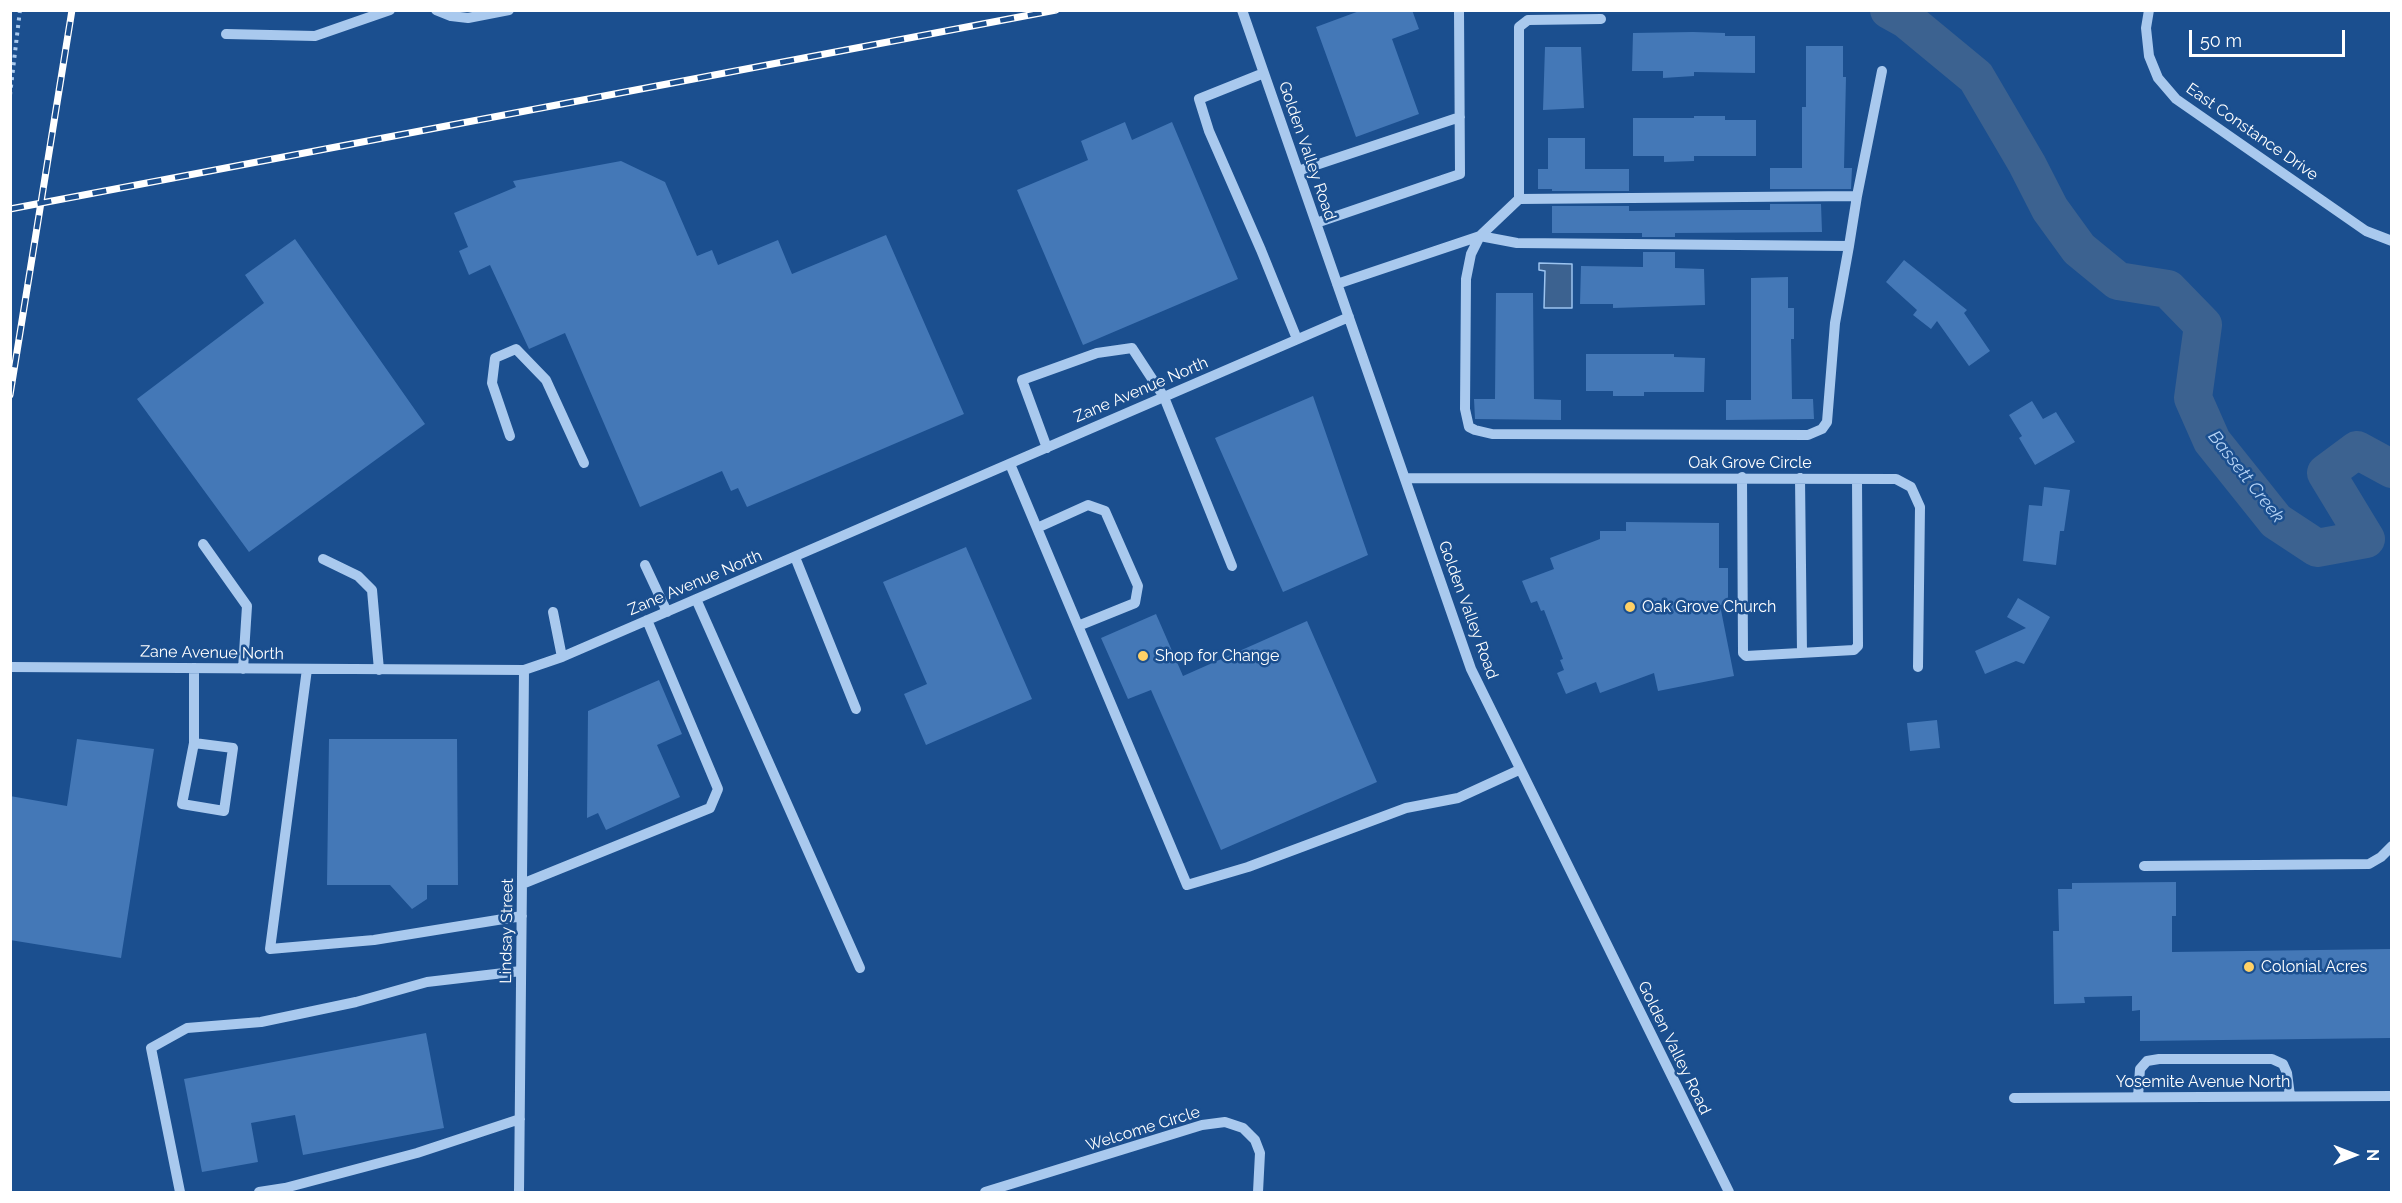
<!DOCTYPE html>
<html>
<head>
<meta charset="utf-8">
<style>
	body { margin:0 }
	#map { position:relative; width:2402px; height:1203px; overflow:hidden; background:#1b4f8f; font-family:Raleway,sans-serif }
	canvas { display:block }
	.frame { position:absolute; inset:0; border:12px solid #fff; pointer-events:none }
	.north { position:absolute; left:2324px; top:1125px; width:60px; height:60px; -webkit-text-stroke:4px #1b4f8f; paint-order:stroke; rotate:90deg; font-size:16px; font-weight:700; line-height:24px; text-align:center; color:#fff }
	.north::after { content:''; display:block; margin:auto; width:21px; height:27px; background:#fff; clip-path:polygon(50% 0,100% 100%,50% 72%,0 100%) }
	.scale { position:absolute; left:2189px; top:30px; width:156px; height:27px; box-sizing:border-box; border:3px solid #fff; border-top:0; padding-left:8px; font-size:18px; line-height:21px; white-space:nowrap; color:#fff; -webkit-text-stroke:4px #1b4f8f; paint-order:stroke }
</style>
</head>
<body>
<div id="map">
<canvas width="2402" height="1203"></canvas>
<div class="frame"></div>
<div class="north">N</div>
<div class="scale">50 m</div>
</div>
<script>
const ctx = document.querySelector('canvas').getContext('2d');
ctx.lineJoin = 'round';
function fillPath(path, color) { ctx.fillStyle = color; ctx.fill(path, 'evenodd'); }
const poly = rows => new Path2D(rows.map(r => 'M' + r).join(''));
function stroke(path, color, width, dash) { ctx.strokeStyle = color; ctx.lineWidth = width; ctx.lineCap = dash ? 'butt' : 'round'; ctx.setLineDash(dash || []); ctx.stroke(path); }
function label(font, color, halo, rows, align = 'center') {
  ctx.font = font + ' Raleway,sans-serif'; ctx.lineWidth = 5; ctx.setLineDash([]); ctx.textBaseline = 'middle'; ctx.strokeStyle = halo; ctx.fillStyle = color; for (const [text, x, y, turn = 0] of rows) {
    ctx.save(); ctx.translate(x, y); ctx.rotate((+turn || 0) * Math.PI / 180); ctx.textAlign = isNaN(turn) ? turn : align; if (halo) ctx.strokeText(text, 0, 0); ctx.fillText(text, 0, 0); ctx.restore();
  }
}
const water = poly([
	[1539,263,1572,264,1572,308,1544,308,1545,271,1539,270,1539,263]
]);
fillPath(water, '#3c6290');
stroke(water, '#9cc4f0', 1.5);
stroke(poly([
	[1889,10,1907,20,1976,77,2027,164,2050,209,2079,249,2118,281,2168,289,2203,325,2193,398,2212,441,2276,521,2317,548,2366,539,2326,473,2357,450,2392,469]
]), '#3c6290', 38);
fillPath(poly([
	[1362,10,1412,10,1419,29,1392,39,1419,114,1356,137,1316,27],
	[1693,32,1725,33,1725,36,1755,36,1755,73,1694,72,1694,76,1663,78,1663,71,1632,71,1633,33],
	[1806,46,1843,46,1843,77,1846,77,1844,168,1852,168,1851,189,1770,189,1770,168,1802,168,1802,107,1806,107],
	[1545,47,1581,47,1584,108,1543,110],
	[1694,116,1725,116,1725,120,1756,120,1756,156,1694,156,1694,161,1664,162,1664,156,1633,156,1633,118,1694,118],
	[1125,122,1132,140,1172,122,1238,279,1083,345,1017,190,1088,160,1081,141],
	[1548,138,1585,138,1585,169,1629,169,1629,191,1552,191,1552,189,1538,189,1538,169,1548,169],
	[621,161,665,182,697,256,712,250,718,265,778,240,792,274,886,235,964,414,747,507,738,488,731,491,722,471,640,507,565,333,529,349,490,265,469,275,459,251,468,247,454,213,516,187,513,181],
	[1770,204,1821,204,1822,232,1675,233,1675,237,1642,237,1642,233,1552,233,1552,206,1629,206,1629,211,1740,210,1770,210],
	[295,239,425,424,249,552,137,399,264,303,245,275],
	[1643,252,1675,252,1675,268,1704,269,1705,305,1613,308,1613,304,1580,304,1581,266,1643,267],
	[1904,260,1967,310,1964,313,1990,351,1969,366,1937,321,1931,329,1913,315,1917,310,1886,282],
	[1788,277,1788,308,1794,308,1794,339,1791,339,1792,399,1813,399,1814,419,1726,420,1726,400,1751,400,1751,278],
	[1496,293,1533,293,1534,399,1561,400,1561,420,1475,419,1474,399,1495,399],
	[1586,354,1674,354,1674,357,1705,358,1704,392,1644,392,1644,396,1613,396,1613,391,1586,391],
	[1313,396,1368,555,1283,592,1215,438],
	[2032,401,2043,419,2056,412,2075,442,2035,465,2019,438,2022,436,2009,415],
	[2044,487,2070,490,2064,531,2060,531,2056,565,2023,561,2029,505,2042,506],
	[1626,522,1719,523,1719,568,1728,568,1728,601,1726,605,1720,605,1734,676,1658,691,1654,673,1600,693,1596,682,1566,694,1557,673,1564,670,1560,660,1563,659,1544,610,1541,611,1537,601,1531,603,1522,581,1554,569,1550,558,1600,539,1600,531,1626,531],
	[966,547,1032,699,926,745,904,694,927,684,883,582],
	[2018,598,2050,617,2024,664,2016,661,1985,674,1975,651,2026,628,2007,617],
	[1156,614,1183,676,1307,621,1377,782,1221,850,1151,690,1128,699,1101,638],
	[659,680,682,734,657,745,680,797,606,830,598,813,587,818,588,711],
	[1937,720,1940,748,1910,751,1907,723],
	[77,739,154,749,121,958,10,940,10,796,67,806],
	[329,739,457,739,458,885,427,885,427,899,412,909,390,885,327,885],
	[2176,882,2176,916,2172,916,2172,952,2391,949,2391,1038,2140,1041,2140,1010,2132,1011,2132,996,2084,997,2085,1003,2054,1004,2053,931,2059,931,2058,889,2072,889,2072,883],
	[426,1033,444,1128,303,1155,295,1115,251,1123,258,1162,202,1172,184,1079]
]), '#4478b7');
stroke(poly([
	[10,95,20,10]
]), '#a9c9ee', 4, [3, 4.5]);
stroke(poly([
	[436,10,451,16,468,18,509,10],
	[1242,10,1471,669,1729,1192],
	[2149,10,2146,28,2149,56,2158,78,2176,99,2366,231,2392,241],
	[226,34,315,36,390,10],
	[1264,73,1199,99,1209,131,1261,250,1297,339],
	[1298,171,1460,117],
	[1857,196,1882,71],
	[1519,199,1519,27,1528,20,1601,19],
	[1316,223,1460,174,1459,10],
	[1337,284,1480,236,1517,243,1849,246,1857,196,1519,199,1480,236,1471,254,1466,279,1465,409,1469,427,1475,430,1492,434,1808,435,1822,429,1827,422,1835,323,1849,246],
	[510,436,492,383,495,358,516,349,546,380,584,463],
	[1047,448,1022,380,1097,353,1132,348,1164,397,1232,566],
	[1010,464,1187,885,1248,867,1406,808,1458,798,1519,770],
	[1742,477,1743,653,1746,656,1854,650,1858,646,1857,479],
	[1405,478,1896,479,1911,487,1920,507,1918,667],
	[1800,478,1802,653],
	[1037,528,1088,505,1105,511,1138,586,1135,603,1078,626],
	[203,544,247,606,243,669],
	[795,557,856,709],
	[323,559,358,576,372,590,379,670],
	[645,565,667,612],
	[696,599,860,968],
	[553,612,562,657],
	[10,667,524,670,562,657,1349,317],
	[194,668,194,743,233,748,224,811,182,804,194,743],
	[307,669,270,949,374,940,522,916],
	[2144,866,2369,864,2381,857,2392,846],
	[522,884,710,808,718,789,647,620],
	[2138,1097,2140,1069,2147,1061,2159,1059,2272,1059,2283,1064,2287,1073,2290,1096],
	[2014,1098,2392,1096],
	[180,1192,151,1048,187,1028,261,1022,356,1002,427,982,521,971],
	[259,1192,285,1188,417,1153,520,1119],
	[519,1192,524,670],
	[985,1192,1202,1125,1225,1122,1243,1128,1255,1140,1260,1153,1258,1192]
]), '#a9c9ee', 10);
const rail = poly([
	[10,209,1056,10],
	[10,395,72,10]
]);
stroke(rail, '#fff', 7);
stroke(rail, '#1b4f8f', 4.5, [14]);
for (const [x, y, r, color] of [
	[1630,607,6,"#ffd166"],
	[1143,656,6,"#ffd166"],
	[2249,967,6,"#ffd166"]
]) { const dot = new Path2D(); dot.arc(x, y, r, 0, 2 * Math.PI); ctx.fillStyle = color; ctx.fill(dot); stroke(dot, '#1b4f8f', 2); }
label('16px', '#fff', '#1b4f8f', [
	["East Constance Drive",2252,132,35],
	["Golden Valley Road",1307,151,71],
	["Zane Avenue North",1141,390,-23],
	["Oak Grove Circle",1750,463],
	["Zane Avenue North",695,583,-23],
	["Golden Valley Road",1468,610,70],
	["Zane Avenue North",212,653,1],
	["Lindsay Street",507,931,-89],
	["Golden Valley Road",1674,1048,64],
	["Yosemite Avenue North",2203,1082],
	["Welcome Circle",1143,1129,-17]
]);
label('16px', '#fff', '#1b4f8f', [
	["Oak Grove Church",1642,607],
	["Shop for Change",1155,656],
	["Colonial Acres",2261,967]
], 'left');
label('italic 18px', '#b5d3f5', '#1b4f8f', [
	["Bassett Creek",2246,477,52]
]);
</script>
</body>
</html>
